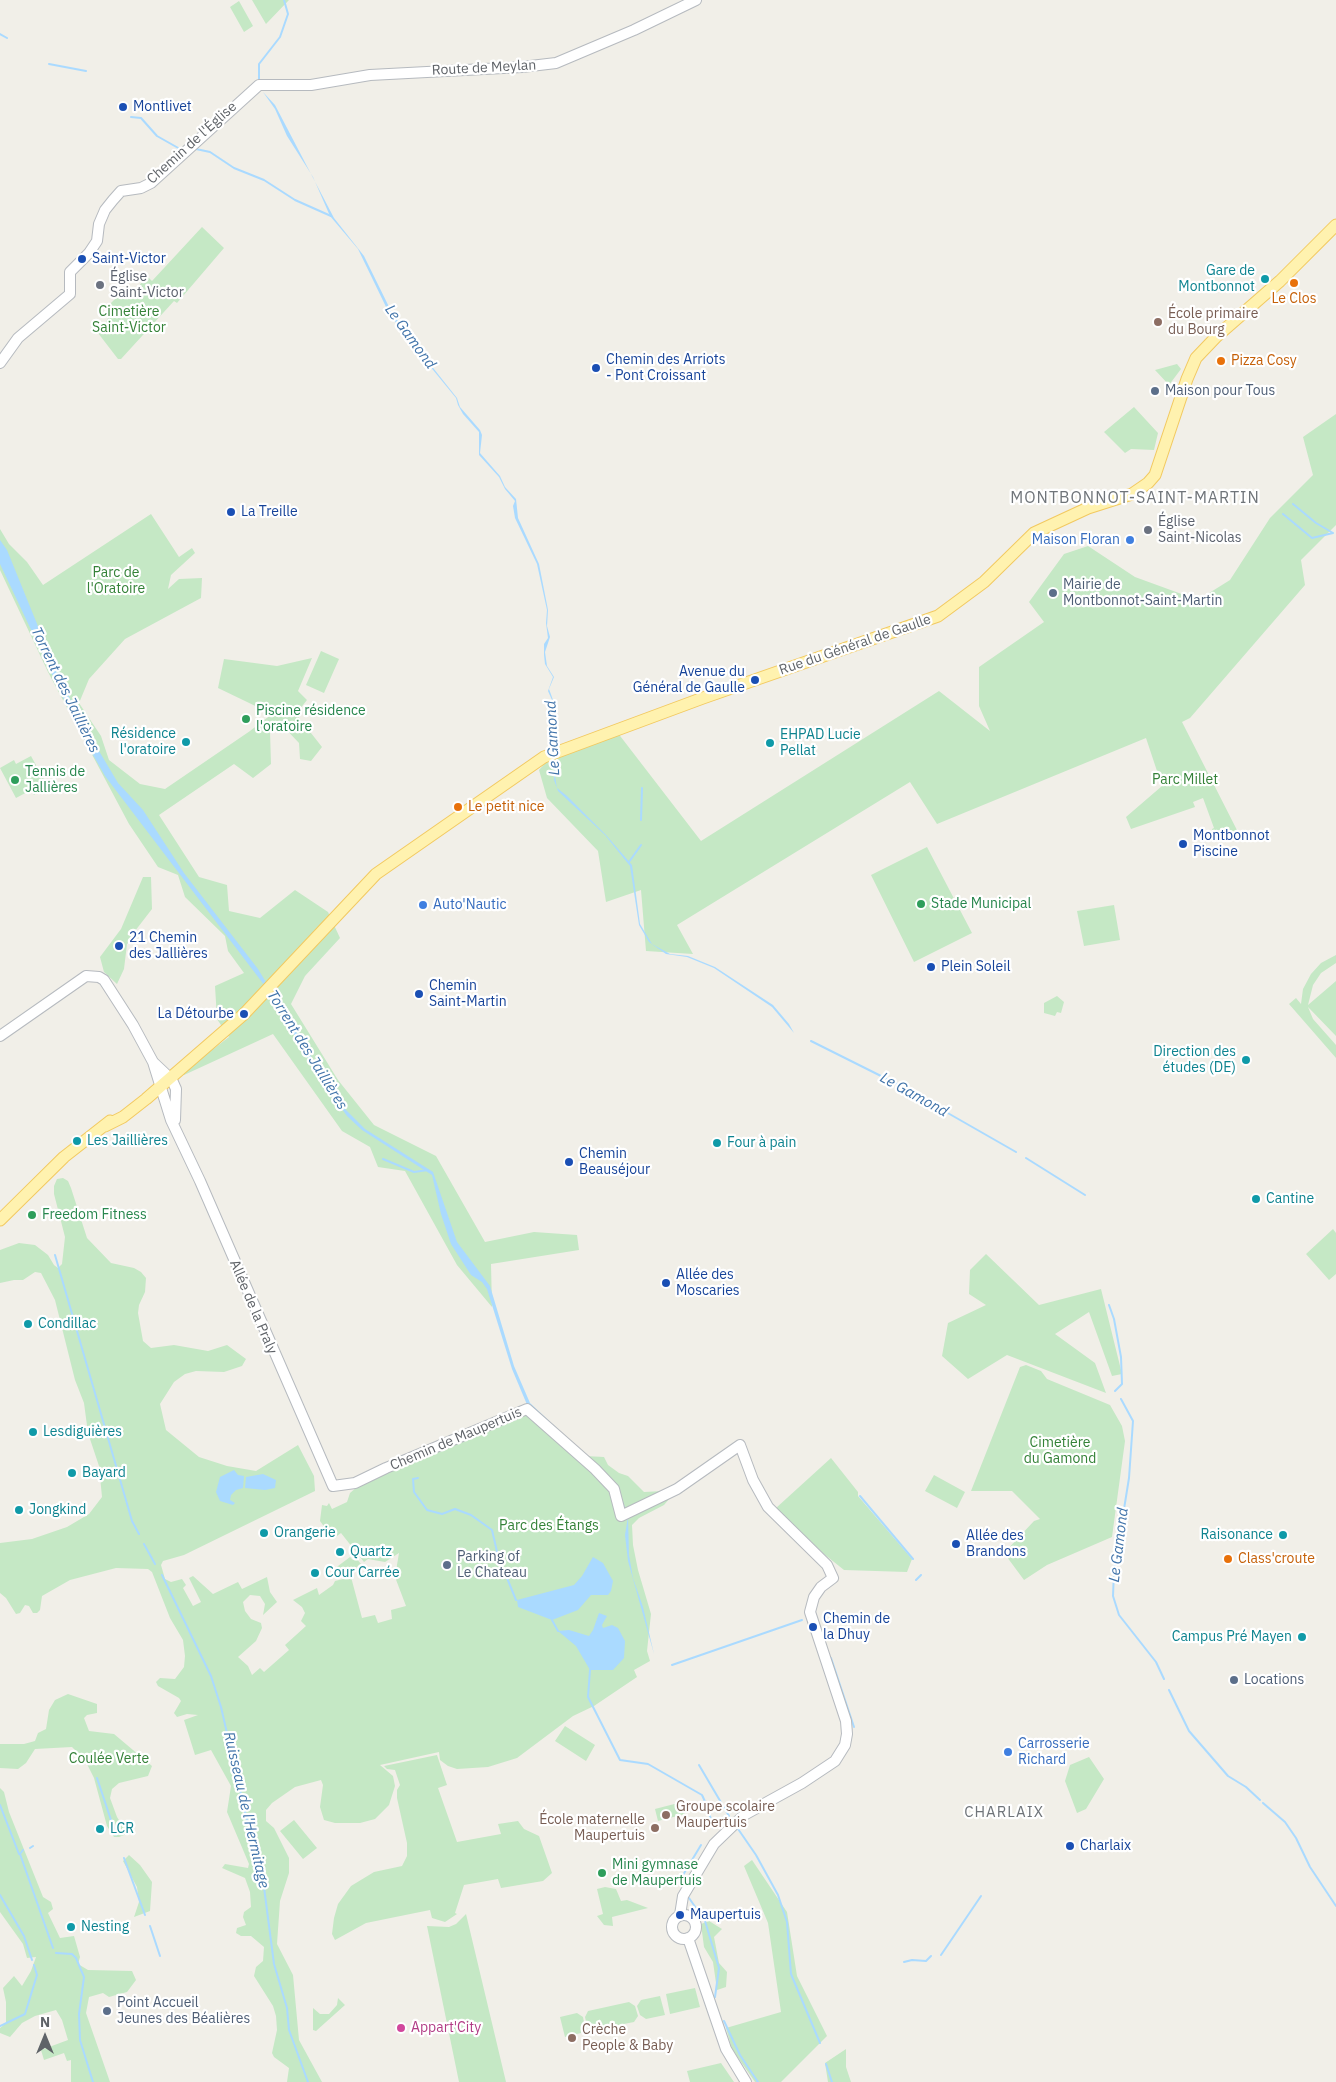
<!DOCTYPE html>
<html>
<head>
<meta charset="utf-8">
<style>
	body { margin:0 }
	#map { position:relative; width:1336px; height:2082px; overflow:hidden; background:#f1efe8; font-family:"IBM Plex Sans",sans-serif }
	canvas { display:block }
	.north { position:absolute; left:20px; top:2012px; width:50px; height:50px; -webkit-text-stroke:4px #fff; paint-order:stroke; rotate:0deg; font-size:14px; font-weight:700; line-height:20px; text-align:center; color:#5f6368 }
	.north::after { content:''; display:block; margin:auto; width:18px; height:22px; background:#5f6368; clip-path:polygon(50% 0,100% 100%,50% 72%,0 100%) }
</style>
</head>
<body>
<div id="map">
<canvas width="1336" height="2082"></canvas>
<div class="north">N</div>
</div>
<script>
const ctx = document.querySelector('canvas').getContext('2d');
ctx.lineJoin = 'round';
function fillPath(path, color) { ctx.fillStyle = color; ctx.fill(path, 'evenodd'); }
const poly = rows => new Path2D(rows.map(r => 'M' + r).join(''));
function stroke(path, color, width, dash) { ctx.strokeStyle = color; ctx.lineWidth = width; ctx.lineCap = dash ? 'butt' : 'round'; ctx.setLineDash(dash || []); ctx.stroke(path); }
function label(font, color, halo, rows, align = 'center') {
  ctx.font = font + ' "IBM Plex Sans",sans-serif'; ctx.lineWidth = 4.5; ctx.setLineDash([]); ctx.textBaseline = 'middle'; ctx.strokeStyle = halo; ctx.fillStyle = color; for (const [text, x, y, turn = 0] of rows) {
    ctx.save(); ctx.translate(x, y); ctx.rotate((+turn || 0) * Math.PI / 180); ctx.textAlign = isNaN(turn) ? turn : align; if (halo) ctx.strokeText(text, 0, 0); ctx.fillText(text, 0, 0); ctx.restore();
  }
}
fillPath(poly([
	[252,0,289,0,266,24],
	[239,1,253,26,244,32,230,7],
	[202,227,224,248,177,303,174,301,121,359,118,359,98,333,101,332,110,314,105,309,121,293,128,299,147,276,152,281],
	[1177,364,1181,369,1169,385,1155,370],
	[1134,407,1158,433,1154,450,1131,449,1125,453,1104,432],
	[1336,414,1336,525,1301,560,1305,585,1190,718,1182,722,1240,836,1223,842,1215,840,1212,829,1214,828,1203,798,1193,802,1195,807,1131,829,1126,817,1162,786,1146,738,937,824,910,782,677,925,693,954,646,951,641,890,606,902,598,851,547,798,539,770,560,747,614,728,701,841,939,691,990,731,979,706,979,667,1044,622,1029,602,1064,554,1088,546,1135,577,1198,600,1230,580,1270,518,1313,475,1303,437],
	[151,514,179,557,192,548,195,553,171,575,168,589,179,579,202,578,201,598,125,639,89,679,79,703,101,736,109,760,140,784,165,789,250,731,272,714,218,688,224,659,277,666,312,658,298,691,307,700,296,714,322,747,311,761,300,759,299,743,280,723,270,731,271,764,253,778,234,764,159,815,199,877,227,885,229,911,260,918,295,890,328,912,340,938,305,976,291,1004,338,1080,374,1125,436,1156,485,1242,534,1232,577,1235,579,1250,491,1264,492,1307,457,1265,405,1171,378,1167,370,1147,342,1131,273,1034,184,1075,183,1072,229,1037,217,1019,215,986,244,973,228,951,225,936,185,897,178,875,158,867,129,824,48,672,0,570,0,529,9,544,27,562,43,585],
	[321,651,339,659,324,693,306,685],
	[31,756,48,787,34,795,31,790,16,798,0,768,14,760,16,764],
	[927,847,972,933,914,962,871,875],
	[143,877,151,877,152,909,135,931,135,937,127,944,124,969,117,984,104,972,100,957,121,929],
	[1114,905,1120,940,1084,946,1077,911],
	[1336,955,1336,963,1321,973,1313,985,1308,1005,1336,981,1336,1036,1308,1007,1313,1019,1336,1045,1336,1058,1289,1004,1296,998,1301,1004,1303,989,1311,974,1321,963],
	[1057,996,1064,1002,1061,1013,1057,1012,1055,1016,1044,1013,1044,1003],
	[63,1178,68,1181,71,1188,87,1238,111,1263,134,1268,141,1272,146,1278,145,1292,139,1305,138,1313,143,1341,151,1348,174,1345,208,1351,227,1345,246,1359,242,1366,224,1372,196,1371,185,1374,174,1382,160,1404,166,1430,199,1457,227,1466,256,1471,298,1445,314,1476,315,1491,184,1555,163,1561,161,1565,165,1579,171,1582,182,1579,186,1585,183,1588,193,1606,201,1602,189,1578,193,1576,213,1594,238,1582,242,1589,267,1577,270,1592,277,1602,263,1615,265,1604,260,1596,250,1595,243,1602,245,1611,251,1619,261,1623,262,1628,256,1641,238,1657,248,1666,252,1675,260,1668,264,1672,289,1650,285,1645,306,1626,301,1621,305,1613,302,1607,293,1600,317,1588,319,1595,333,1585,335,1581,351,1577,362,1618,375,1615,378,1623,392,1619,391,1610,406,1606,395,1577,399,1553,385,1562,368,1559,364,1562,341,1533,333,1539,320,1521,322,1505,327,1506,329,1503,332,1509,347,1502,350,1493,364,1481,523,1415,528,1415,585,1456,604,1457,608,1465,619,1473,628,1476,644,1492,664,1491,670,1498,664,1505,639,1518,632,1525,633,1545,638,1570,651,1614,647,1651,650,1661,634,1670,637,1677,594,1706,573,1716,517,1758,488,1767,457,1769,448,1766,440,1760,439,1752,380,1765,393,1776,395,1786,389,1805,375,1819,360,1823,335,1823,324,1820,320,1807,323,1785,321,1780,295,1787,272,1803,266,1810,266,1821,274,1828,289,1858,289,1873,280,1901,277,1944,293,1975,299,2040,322,2082,287,2082,289,2068,274,2057,272,2053,277,2030,276,2016,273,2006,254,1976,256,1967,263,1961,264,1947,251,1936,241,1936,236,1933,237,1928,246,1925,243,1917,244,1912,251,1907,250,1892,245,1878,222,1868,225,1864,248,1868,249,1864,227,1812,231,1786,211,1750,195,1755,184,1720,198,1715,187,1714,177,1717,174,1713,181,1701,179,1698,158,1686,156,1682,160,1678,175,1679,184,1667,185,1656,183,1640,170,1618,152,1572,148,1569,116,1568,70,1580,42,1596,40,1610,37,1613,33,1613,29,1606,25,1605,20,1613,16,1614,6,1598,0,1593,0,1543,32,1539,67,1527,89,1514,102,1497,99,1466,88,1433,84,1403,75,1380,55,1300,41,1273,35,1272,23,1280,14,1280,0,1283,0,1250,19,1243,35,1245,48,1255,54,1265,58,1268,62,1264,65,1237,54,1194,54,1186,57,1179],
	[1333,1229,1336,1233,1336,1274,1329,1280,1306,1254],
	[986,1254,1039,1305,1101,1289,1122,1374,1112,1376,1089,1312,1055,1334,1095,1363,1106,1393,1007,1355,968,1379,942,1356,948,1323,986,1305,969,1294,970,1270],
	[1026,1365,1041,1371,1047,1379,1110,1405,1122,1426,1125,1441,1112,1537,1047,1565,1024,1580,1004,1553,1034,1521,1040,1519,1012,1491,971,1491,1020,1367],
	[831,1458,858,1492,858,1496,912,1559,907,1572,844,1570,824,1554,776,1508],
	[934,1475,965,1492,957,1508,925,1491],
	[350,1557,353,1560,356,1558,361,1564,349,1573,337,1573,334,1569],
	[68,1694,97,1704,97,1713,87,1715,84,1718,89,1731,114,1734,152,1766,148,1776,119,1783,112,1789,110,1798,117,1817,122,1825,131,1829,129,1833,119,1837,114,1837,107,1826,94,1778,85,1760,72,1747,35,1749,26,1763,18,1769,0,1768,0,1744,24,1744,35,1741,38,1733,46,1729,49,1710,55,1700],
	[565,1726,595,1745,586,1761,555,1741],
	[437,1755,447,1785,438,1788,457,1842,501,1834,498,1824,518,1821,524,1829,539,1836,552,1873,543,1881,501,1888,498,1879,464,1885,455,1913,457,1914,445,1922,432,1918,430,1910,366,1923,335,1940,332,1934,334,1918,338,1904,351,1886,374,1872,402,1866,407,1856,407,1843,397,1798,397,1790,400,1785,395,1770,387,1769,384,1766],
	[1089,1757,1104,1779,1086,1809,1077,1813,1065,1781,1070,1765],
	[0,1788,4,1792,9,1812,43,1897,51,1902,53,1909,48,1913,60,1938,74,1936,80,1957,78,1964,88,1970,132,1971,136,1980,127,1992,109,1997,103,1993,89,1997,86,2013,110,2082,71,2082,71,2060,67,2061,64,2053,44,2060,41,2050,68,2040,62,2020,56,2010,35,2016,22,2023,10,2037,0,2033,0,2028,6,2023,6,2002,3,1988,14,1976,22,1986,31,1971,36,1957,27,1958,23,1944,0,1912],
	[682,1802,685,1814,658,1821,655,1809],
	[294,1820,317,1848,303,1859,280,1831],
	[129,1855,140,1865,152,1882,150,1911,134,1917,139,1902,137,1887,123,1861],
	[752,1860,787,1912,797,1976,827,2036,781,2082,755,2082,732,2049,726,2028,781,2012,768,1923,744,1866],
	[605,1887,616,1889,621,1901,627,1900,648,1908,612,1917,613,1926,604,1925,597,1916,603,1914,597,1889],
	[466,1914,506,2082,459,2082,427,1926,449,1927,456,1924],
	[709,1921,722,1929,714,1937,719,1963,727,1972,726,1987,717,1990,713,1962,704,1947,701,1924],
	[695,1988,700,2007,670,2014,666,1994],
	[660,1996,665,2015,646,2019,640,2015,637,2006,641,2000],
	[338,1998,345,2005,316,2031,313,2030,313,2008,320,2014,329,2014,337,2005],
	[629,2002,635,2006,638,2016,634,2022,593,2030,587,2026,585,2017,588,2011],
	[577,2013,583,2017,585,2027,581,2033,565,2037,560,2017],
	[846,2049,846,2067,851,2082,828,2082,825,2063],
	[721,2063,734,2082,690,2082,687,2071]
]), '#c5e8c5');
fillPath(poly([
	[263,92,275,105,334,218,364,256,393,315,424,350,430,364,457,398,460,407,480,430,482,435,480,453,500,476,505,487,516,499,518,518,539,564,548,610,547,626,550,637,545,652,547,666,554,677,549,689,553,700,549,706,553,713,552,746,550,747,552,713,548,707,552,700,548,691,553,677,545,664,544,655,544,644,548,638,546,623,547,610,537,564,515,518,513,506,515,501,505,489,499,477,479,455,479,432,463,414,458,405,456,398,429,365,420,347,398,326,388,311,358,249,330,216,313,177,287,136,275,109],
	[0,540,7,550,57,673,83,724,118,783,143,810,184,873,258,969,340,1104,365,1129,433,1172,457,1242,490,1286,514,1366,530,1403,607,1475,620,1492,626,1511,624,1512,620,1499,528,1407,512,1369,487,1289,482,1282,471,1275,451,1244,441,1214,432,1175,362,1130,347,1116,317,1074,268,990,105,776,75,723,0,564],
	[556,757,558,767,555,776,557,788,567,796,606,835,632,865,640,924,652,944,670,954,688,956,715,967,773,1005,789,1024,794,1033,772,1007,714,968,687,957,666,954,649,942,639,925,630,866,605,835,558,791,554,780],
	[234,1470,238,1475,244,1476,243,1488,236,1490,231,1495,230,1500,235,1503,233,1505,220,1501,216,1492,220,1477],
	[263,1474,276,1480,275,1488,265,1490,245,1488,246,1477],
	[628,1517,629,1555,633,1578,643,1607,654,1654,628,1561,625,1535],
	[593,1557,603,1563,613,1581,611,1591,608,1595,591,1595,578,1610,552,1620,518,1607,517,1600,574,1585,582,1576],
	[599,1613,607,1616,602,1625,603,1628,612,1625,618,1628,625,1641,624,1658,613,1670,590,1670,576,1646,558,1631,569,1630,589,1636,593,1630]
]), '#aadaff');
stroke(poly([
	[0,34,7,38],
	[49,64,86,71],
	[259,81,259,64,280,37,288,14,284,0],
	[131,117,141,118,157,136,180,149,183,149],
	[196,149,210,152,234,168,264,180,295,200,331,216],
	[1293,504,1316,523,1333,533],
	[1283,514,1312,538,1333,533],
	[641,820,642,788],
	[629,862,641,845],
	[811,1041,897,1084,1016,1152],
	[1026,1158,1085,1195],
	[383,1159,414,1172,428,1170],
	[55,1255,132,1521,139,1534],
	[1109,1305,1114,1319,1121,1357,1122,1384,1115,1391],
	[1121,1399,1133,1421,1129,1478,1114,1571,1113,1596,1119,1615,1156,1662,1164,1679],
	[418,1478,413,1479,414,1492,427,1510,442,1514,455,1509,471,1515,492,1530,498,1556,516,1600],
	[860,1496,913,1559],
	[144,1544,155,1564],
	[162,1575,211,1676,221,1707,246,1816,262,1872,274,1964,287,2008,289,2030,308,2082],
	[916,1580,921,1575],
	[552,1620,558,1631],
	[831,1658,854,1727],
	[672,1665,802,1620],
	[590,1670,588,1697,620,1760,648,1764,702,1795,708,1808,713,1828],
	[1169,1690,1189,1731,1228,1776,1246,1787,1260,1800],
	[699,1765,729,1816],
	[97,1778,116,1835],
	[1263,1803,1285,1822,1296,1838,1310,1867,1336,1906],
	[0,1805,19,1854],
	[736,1826,756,1855,778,1895,787,1922,791,1974,820,2043],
	[30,1848,33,1846],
	[23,1850,20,1854,53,1948],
	[124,1858,145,1915],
	[683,1875,701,1845],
	[0,1895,24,1936,32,1960],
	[689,1898,705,1921,719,1968,715,1997],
	[150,1926,160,1956],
	[56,1953,72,1954,76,1958,84,1977,79,2014,80,2040,93,2082],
	[941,1955,981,1896],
	[904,1962,912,1960,926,1961,931,1956],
	[724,2021,740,2055,758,2082],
	[0,2026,25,2014,37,1975,34,1965],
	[826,2064,832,2082]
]), '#aadaff', 2);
const secondary = poly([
	[0,363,18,338,70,294,70,272,89,253,97,241,99,224,105,210,113,200,121,191,141,188,151,183,259,85,311,85,370,75,522,67,556,63,634,30,696,0],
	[0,1036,86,976,99,977,104,980,133,1025,153,1062,171,1120,200,1181,333,1486,355,1483,386,1468,527,1409,595,1469,614,1489,621,1516,677,1489,740,1445,753,1480,768,1507,827,1565,833,1578,821,1587,814,1597,810,1612,846,1721,847,1734,845,1745,835,1761,802,1783,744,1815,714,1844,683,1896,680,1915],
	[154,1063,172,1080,176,1089,175,1120],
	'672 1927a12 12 0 1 1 24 0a12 12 0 1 1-24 0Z',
	[688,1938,726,2049,746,2082]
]);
const primary = poly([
	[105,1126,123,1117,146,1099,244,1014,376,874,544,757,703,698,938,616,984,582,1034,533,1088,508,1132,494,1148,483,1155,475,1187,379,1196,358,1217,336,1280,281,1336,225],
	[0,1220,64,1157,110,1121]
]);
stroke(secondary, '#b6babf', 12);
stroke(primary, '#f2c960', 13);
stroke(secondary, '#fff', 10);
stroke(primary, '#fff2af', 11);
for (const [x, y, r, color] of [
	[123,107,5,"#1a4fb4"],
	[82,259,5,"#1a4fb4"],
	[1265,279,5,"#0f9aa8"],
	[1294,283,5,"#e8710a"],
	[100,285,5,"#6b7280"],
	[1158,322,5,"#8d6e63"],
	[1221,361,5,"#e8710a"],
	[596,368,5,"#1a4fb4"],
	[1155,391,5,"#5c6f8a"],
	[231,512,5,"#1a4fb4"],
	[1148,530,5,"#6b7280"],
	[1130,540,5,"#3f7fe0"],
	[1053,593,5,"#5c6f8a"],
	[755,680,5,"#1a4fb4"],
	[246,719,5,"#2e9e5b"],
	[186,742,5,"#0f9aa8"],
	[770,743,5,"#0f9aa8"],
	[15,780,5,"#2e9e5b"],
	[458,807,5,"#e8710a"],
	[1183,844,5,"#1a4fb4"],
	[921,904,5,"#2e9e5b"],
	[423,905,5,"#3f7fe0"],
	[119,946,5,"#1a4fb4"],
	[931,967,5,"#1a4fb4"],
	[419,994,5,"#1a4fb4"],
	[244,1014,5,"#1a4fb4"],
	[1246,1060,5,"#0f9aa8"],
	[77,1141,5,"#0f9aa8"],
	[717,1143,5,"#0f9aa8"],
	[569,1162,5,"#1a4fb4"],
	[1256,1199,5,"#0f9aa8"],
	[32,1215,5,"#2e9e5b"],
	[666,1283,5,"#1a4fb4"],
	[28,1324,5,"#0f9aa8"],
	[33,1432,5,"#0f9aa8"],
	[72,1473,5,"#0f9aa8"],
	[19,1510,5,"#0f9aa8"],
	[264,1533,5,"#0f9aa8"],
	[1283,1535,5,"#0f9aa8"],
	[956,1544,5,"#1a4fb4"],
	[340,1552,5,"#0f9aa8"],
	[1228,1559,5,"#e8710a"],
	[447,1565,5,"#5c6f8a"],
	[315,1573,5,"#0f9aa8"],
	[813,1627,5,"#1a4fb4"],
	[1302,1637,5,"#0f9aa8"],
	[1234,1680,5,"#5c6f8a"],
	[1008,1752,5,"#3f7fe0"],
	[666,1815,5,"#8d6e63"],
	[655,1828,5,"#8d6e63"],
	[100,1829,5,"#0f9aa8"],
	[1070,1846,5,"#1a4fb4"],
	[602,1873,5,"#2e9e5b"],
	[680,1915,5,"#1a4fb4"],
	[71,1927,5,"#0f9aa8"],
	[107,2011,5,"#5c6f8a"],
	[401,2028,5,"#d1479c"],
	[572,2038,5,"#8d6e63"]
]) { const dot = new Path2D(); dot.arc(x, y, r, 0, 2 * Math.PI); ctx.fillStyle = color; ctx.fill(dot); stroke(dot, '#fff', 2); }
label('14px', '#5f6368', '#fff', [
	["Route de Meylan",484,68,-3],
	["Chemin de l'Église",192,143,-42],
	["Rue du Général de Gaulle",855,645,-19],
	["Allée de la Praly",253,1307,67],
	["Chemin de Maupertuis",456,1439,-23]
]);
label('14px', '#164399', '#fff', [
	["Montlivet",133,107],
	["Saint-Victor",92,259],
	["Chemin des Arriots",606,360],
	["- Pont Croissant",606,376],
	["La Treille",241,512],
	["Avenue du",745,672,"right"],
	["Général de Gaulle",745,688,"right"],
	["Montbonnot",1193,836],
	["Piscine",1193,852],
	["21 Chemin",129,938],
	["des Jallières",129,954],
	["Plein Soleil",941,967],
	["Chemin",429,986],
	["Saint-Martin",429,1002],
	["La Détourbe",234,1014,"right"],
	["Chemin",579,1154],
	["Beauséjour",579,1170],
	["Allée des",676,1275],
	["Moscaries",676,1291],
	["Allée des",966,1536],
	["Brandons",966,1552],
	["Chemin de",823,1619],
	["la Dhuy",823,1635],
	["Charlaix",1080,1846],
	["Maupertuis",690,1915]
], 'left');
label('14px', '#0d838f', '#fff', [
	["Gare de",1255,271,"right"],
	["Montbonnot",1255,287,"right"],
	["Résidence",176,734,"right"],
	["l'oratoire",176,750,"right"],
	["EHPAD Lucie",780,735],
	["Pellat",780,751],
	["Direction des",1236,1052,"right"],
	["études (DE)",1236,1068,"right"],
	["Les Jaillières",87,1141],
	["Four à pain",727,1143],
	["Cantine",1266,1199],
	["Condillac",38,1324],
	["Lesdiguières",43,1432],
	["Bayard",82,1473],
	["Jongkind",29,1510],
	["Orangerie",274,1533],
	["Raisonance",1273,1535,"right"],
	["Quartz",350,1552],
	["Cour Carrée",325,1573],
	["Campus Pré Mayen",1292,1637,"right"],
	["LCR",110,1829],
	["Nesting",81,1927]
], 'left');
label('14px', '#5b616d', '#fff', [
	["Église",110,277],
	["Saint-Victor",110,293],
	["Église",1158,522],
	["Saint-Nicolas",1158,538]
], 'left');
label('14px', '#c56008', '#fff', [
	["Le Clos",1294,299,"center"],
	["Pizza Cosy",1231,361],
	["Le petit nice",468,807],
	["Class'croute",1238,1559]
], 'left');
label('14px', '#348238', '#fff', [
	["Cimetière",129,312],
	["Saint-Victor",129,328],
	["Parc de",116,573],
	["l'Oratoire",116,589],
	["Parc Millet",1185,780],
	["Cimetière",1060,1443],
	["du Gamond",1060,1459],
	["Parc des Étangs",549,1526],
	["Coulée Verte",109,1759]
]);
label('14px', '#785e54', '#fff', [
	["École primaire",1168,314],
	["du Bourg",1168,330],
	["Groupe scolaire",676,1807],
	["Maupertuis",676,1823],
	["École maternelle",645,1820,"right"],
	["Maupertuis",645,1836,"right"],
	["Crèche",582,2030],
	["People & Baby",582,2046]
], 'left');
label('14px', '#4e5e75', '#fff', [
	["Maison pour Tous",1165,391],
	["Mairie de",1063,585],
	["Montbonnot-Saint-Martin",1063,601],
	["Parking of",457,1557],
	["Le Chateau",457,1573],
	["Locations",1244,1680],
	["Point Accueil",117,2003],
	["Jeunes des Béalières",117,2019]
], 'left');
label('14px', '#366cbe', '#fff', [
	["Maison Floran",1120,540,"right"],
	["Auto'Nautic",433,905],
	["Carrosserie",1018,1744],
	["Richard",1018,1760]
], 'left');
label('14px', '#27864d', '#fff', [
	["Piscine résidence",256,711],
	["l'oratoire",256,727],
	["Tennis de",25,772],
	["Jallières",25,788],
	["Stade Municipal",931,904],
	["Freedom Fitness",42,1215],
	["Mini gymnase",612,1865],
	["de Maupertuis",612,1881]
], 'left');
label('14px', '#b23c85', '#fff', [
	["Appart'City",411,2028]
], 'left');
label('italic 15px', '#4174aa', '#fff', [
	["Le Gamond",410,337,54],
	["Torrent des Jaillières",65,690,64],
	["Le Gamond",553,738,-93],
	["Torrent des Jaillières",307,1050,58],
	["Le Gamond",914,1095,29],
	["Le Gamond",1119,1545,-83],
	["Ruisseau de l'Hermitage",246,1810,77]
]);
ctx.letterSpacing = '1px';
label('15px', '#70757a', '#fff', [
	["CHARLAIX",1004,1813]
]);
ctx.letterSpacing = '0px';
ctx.letterSpacing = '1px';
label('16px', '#70757a', '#fff', [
	["MONTBONNOT-SAINT-MARTIN",1135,498]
]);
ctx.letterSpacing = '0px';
</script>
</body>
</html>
